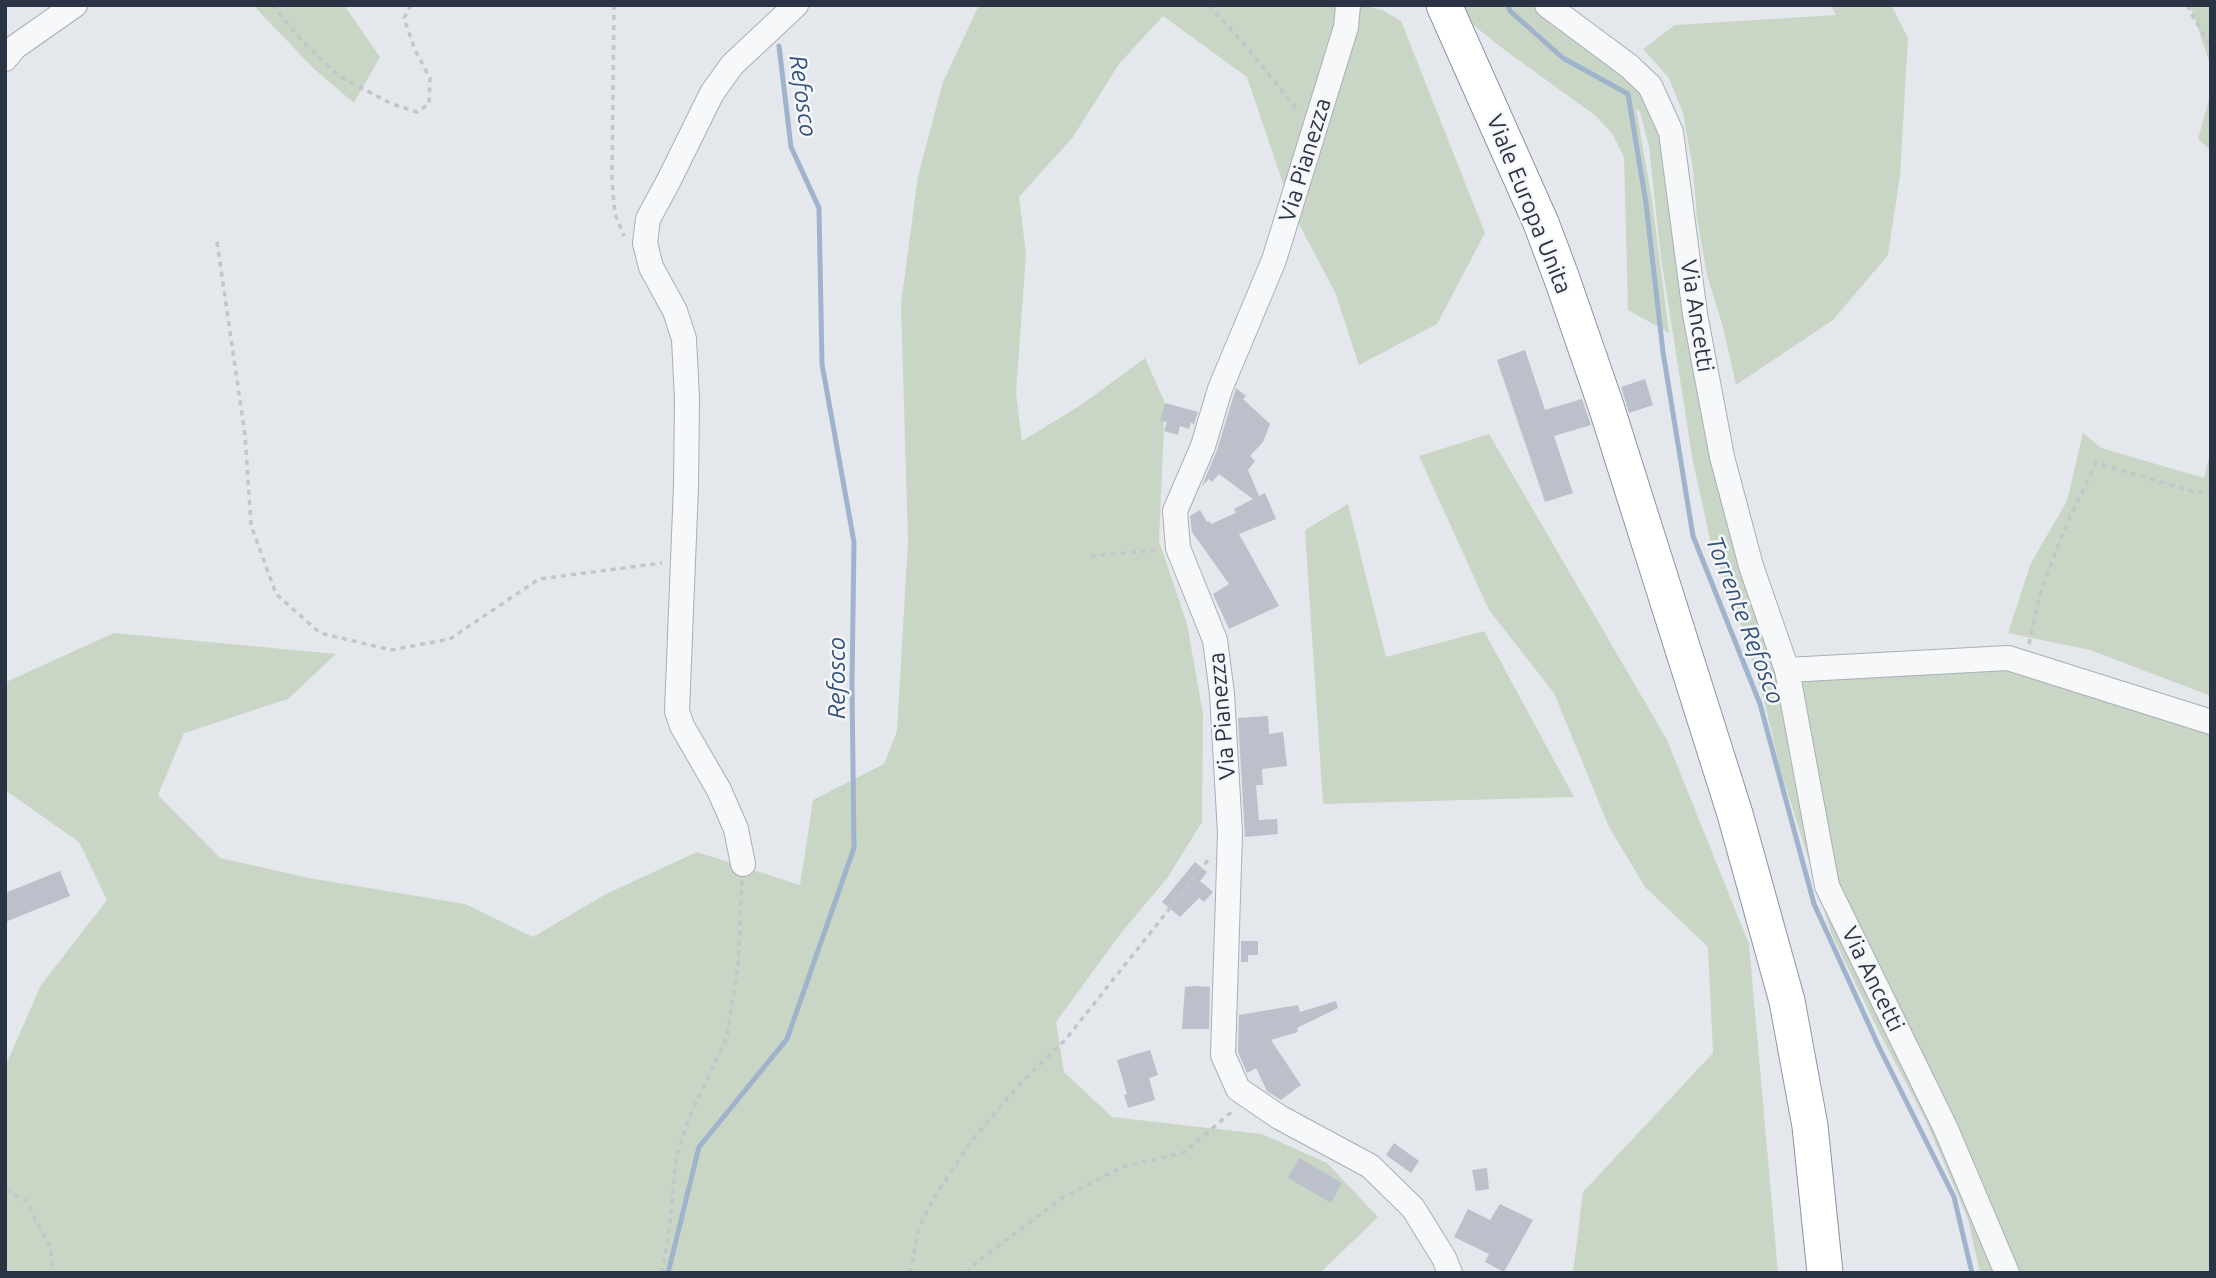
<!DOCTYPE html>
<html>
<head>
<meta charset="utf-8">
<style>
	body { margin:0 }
	#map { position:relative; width:2216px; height:1278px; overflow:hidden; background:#e4e7ec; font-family:Ubuntu,sans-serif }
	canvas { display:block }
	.frame { position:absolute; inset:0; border:7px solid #2b3445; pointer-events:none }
</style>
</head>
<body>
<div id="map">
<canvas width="2216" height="1278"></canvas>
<div class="frame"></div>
</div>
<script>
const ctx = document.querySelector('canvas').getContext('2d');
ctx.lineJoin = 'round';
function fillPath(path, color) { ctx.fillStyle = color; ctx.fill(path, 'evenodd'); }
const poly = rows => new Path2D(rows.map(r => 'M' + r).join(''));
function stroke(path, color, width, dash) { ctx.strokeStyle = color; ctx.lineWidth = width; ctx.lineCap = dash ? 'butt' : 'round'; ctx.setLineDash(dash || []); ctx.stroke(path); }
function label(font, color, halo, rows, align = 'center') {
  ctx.font = font + ' Ubuntu,sans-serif'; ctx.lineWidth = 5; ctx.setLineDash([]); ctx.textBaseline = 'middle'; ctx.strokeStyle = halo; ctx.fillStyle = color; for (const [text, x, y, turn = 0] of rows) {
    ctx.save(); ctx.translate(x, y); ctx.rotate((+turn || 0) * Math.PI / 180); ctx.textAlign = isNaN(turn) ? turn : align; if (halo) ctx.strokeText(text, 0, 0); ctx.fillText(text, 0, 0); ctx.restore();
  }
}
fillPath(poly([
	[253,5,344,5,380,57,354,103,313,68],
	[979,5,1363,5,1382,10,1401,21,1485,233,1437,324,1359,365,1335,292,1293,213,1247,77,1163,16,1119,64,1073,137,1019,197,1026,254,1016,393,1022,441,1081,405,1145,358,1165,403,1159,541,1187,624,1203,714,1202,822,1168,877,1121,933,1056,1022,1064,1072,1112,1117,1262,1134,1327,1163,1378,1217,1320,1273,5,1273,5,1067,41,985,107,900,79,842,5,790,6,682,114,633,336,654,288,699,184,733,158,795,220,858,309,878,465,904,533,937,606,894,697,852,800,885,813,800,884,764,897,731,908,541,901,304,918,176,943,82],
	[1459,5,1545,5,1629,72,1658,121,1667,172,1783,665,1976,660,2211,724,2211,1273,1980,1273,1968,1219,1926,1121,1879,1032,1832,935,1780,768,1765,704,1737,612,1711,543,1693,462,1661,258,1649,147,1640,112,1636,108,1652,200,1669,333,1628,310,1624,157,1613,135,1596,116,1506,51,1463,17],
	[1830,5,1891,5,1908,38,1900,176,1888,255,1833,320,1736,385,1723,327,1707,275,1697,218,1693,169,1683,113,1669,78,1643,49,1675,25,1836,15],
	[2190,5,2211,5,2211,67],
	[2211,93,2211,151,2198,139],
	[2083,433,2101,448,2204,478,2211,450,2211,696,2090,650,2008,633,2031,563,2067,501],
	[1489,434,1667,740,1749,944,1778,1273,1573,1273,1583,1192,1713,1053,1708,947,1645,887,1609,827,1554,693,1489,610,1419,456],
	[1348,504,1386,657,1484,631,1574,797,1323,804,1305,530]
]), '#c9d6c5');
stroke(poly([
	[1508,5,1510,11,1563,58,1628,94,1646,203,1663,352,1693,536,1760,704,1814,904,1879,1047,1954,1197,1972,1273],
	[668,1273,699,1147,787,1039,854,848,852,685,854,542,822,364,819,208,791,147,779,46]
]), '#9fb4cc', 5);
fillPath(poly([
	[1525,350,1545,410,1582,399,1591,425,1554,436,1573,493,1545,502,1497,360],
	[1645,379,1653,405,1629,413,1621,387],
	[1236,388,1246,396,1243,399,1270,424,1263,442,1250,456,1255,461,1248,470,1259,496,1265,493,1276,519,1239,534,1279,606,1229,629,1213,594,1229,584,1192,532,1190,516,1200,510,1207,522,1209,521,1211,524,1236,513,1234,509,1253,499,1219,474,1212,482,1209,479,1202,486,1217,450],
	[1165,403,1198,412,1194,425,1191,422,1189,429,1180,426,1178,435,1164,431,1167,422,1160,421],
	[1268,716,1269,734,1283,732,1287,766,1262,769,1263,785,1256,785,1259,820,1277,819,1278,834,1245,837,1238,718],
	[1195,862,1207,872,1200,881,1213,892,1204,902,1199,898,1180,917,1162,902],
	[60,871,70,896,5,922,5,893],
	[1241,941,1258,941,1258,955,1248,955,1248,962,1241,962],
	[1195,986,1210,987,1209,1029,1182,1029,1185,987],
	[1336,1001,1338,1008,1297,1028,1298,1032,1271,1040,1301,1085,1281,1100,1267,1091,1256,1068,1247,1073,1238,1052,1239,1015,1298,1005,1300,1012],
	[1150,1050,1158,1075,1149,1078,1155,1100,1128,1108,1124,1095,1127,1094,1117,1060],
	[1394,1143,1419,1161,1411,1173,1386,1155],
	[1299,1158,1342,1183,1331,1203,1288,1178],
	[1487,1168,1489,1189,1476,1191,1472,1170],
	[1500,1204,1533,1220,1504,1272,1485,1262,1489,1254,1454,1237,1468,1209,1490,1220]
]), '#bbc0ca');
const minor = poly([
	[1348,5,1346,27,1274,260,1220,389,1203,446,1175,511,1178,548,1215,640,1222,694,1230,833,1223,1055,1238,1089,1279,1117,1370,1166,1413,1208,1444,1258,1450,1273],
	[1547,5,1629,66,1650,86,1671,132,1695,314,1722,457,1751,566,1787,670,1827,886,1946,1129,2007,1273],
	[5,59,15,47,75,5],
	[1787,670,2008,658,2211,722],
	[743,864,736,829,719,790,682,726,677,711,686,486,687,398,684,339,675,311,651,267,645,243,648,219,668,182,712,93,732,65,796,5]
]);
const highway = poly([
	[1444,5,1541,223,1562,279,1606,406,1735,814,1787,1001,1810,1126,1825,1273]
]);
stroke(minor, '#a9aeb7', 26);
stroke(highway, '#8b94a3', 37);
stroke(poly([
	[272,5,302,41,339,76,392,104,417,112,429,104,430,78,415,50,404,18,411,5],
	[614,5,612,181,615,214,624,236],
	[1209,5,1251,52,1299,112],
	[2189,5,2189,10,2211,46],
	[217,242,245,435,251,525,276,594,320,633,391,650,450,639,539,579,662,563],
	[1091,556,1158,550],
	[2029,644,2041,591,2064,530,2096,463,2192,491,2211,494],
	[5,1190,26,1201,51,1249,52,1273],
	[662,1273,670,1225,676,1158,689,1118,727,1037,738,965,742,881],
	[910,1273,919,1227,938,1191,973,1139,1017,1087,1066,1039,1209,859],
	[966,1273,978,1261,1062,1198,1122,1167,1183,1153,1234,1110]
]), '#c2c5cb', 3.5, [5, 5]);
stroke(minor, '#f7f8fa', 24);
stroke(highway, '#fff', 35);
label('23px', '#2b3445', '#f4f6f9', [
	["Via Pianezza",1305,160,-73],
	["Viale Europa Unita",1529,204,68],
	["Via Ancetti",1697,316,81],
	["Via Pianezza",1222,716,-95],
	["Via Ancetti",1873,979,64]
]);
label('italic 24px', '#34527a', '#f4f6f9', [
	["Refosco",803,96,82],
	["Torrente Refosco",1745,620,69],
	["Refosco",837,678,-90]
]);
</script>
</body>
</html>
